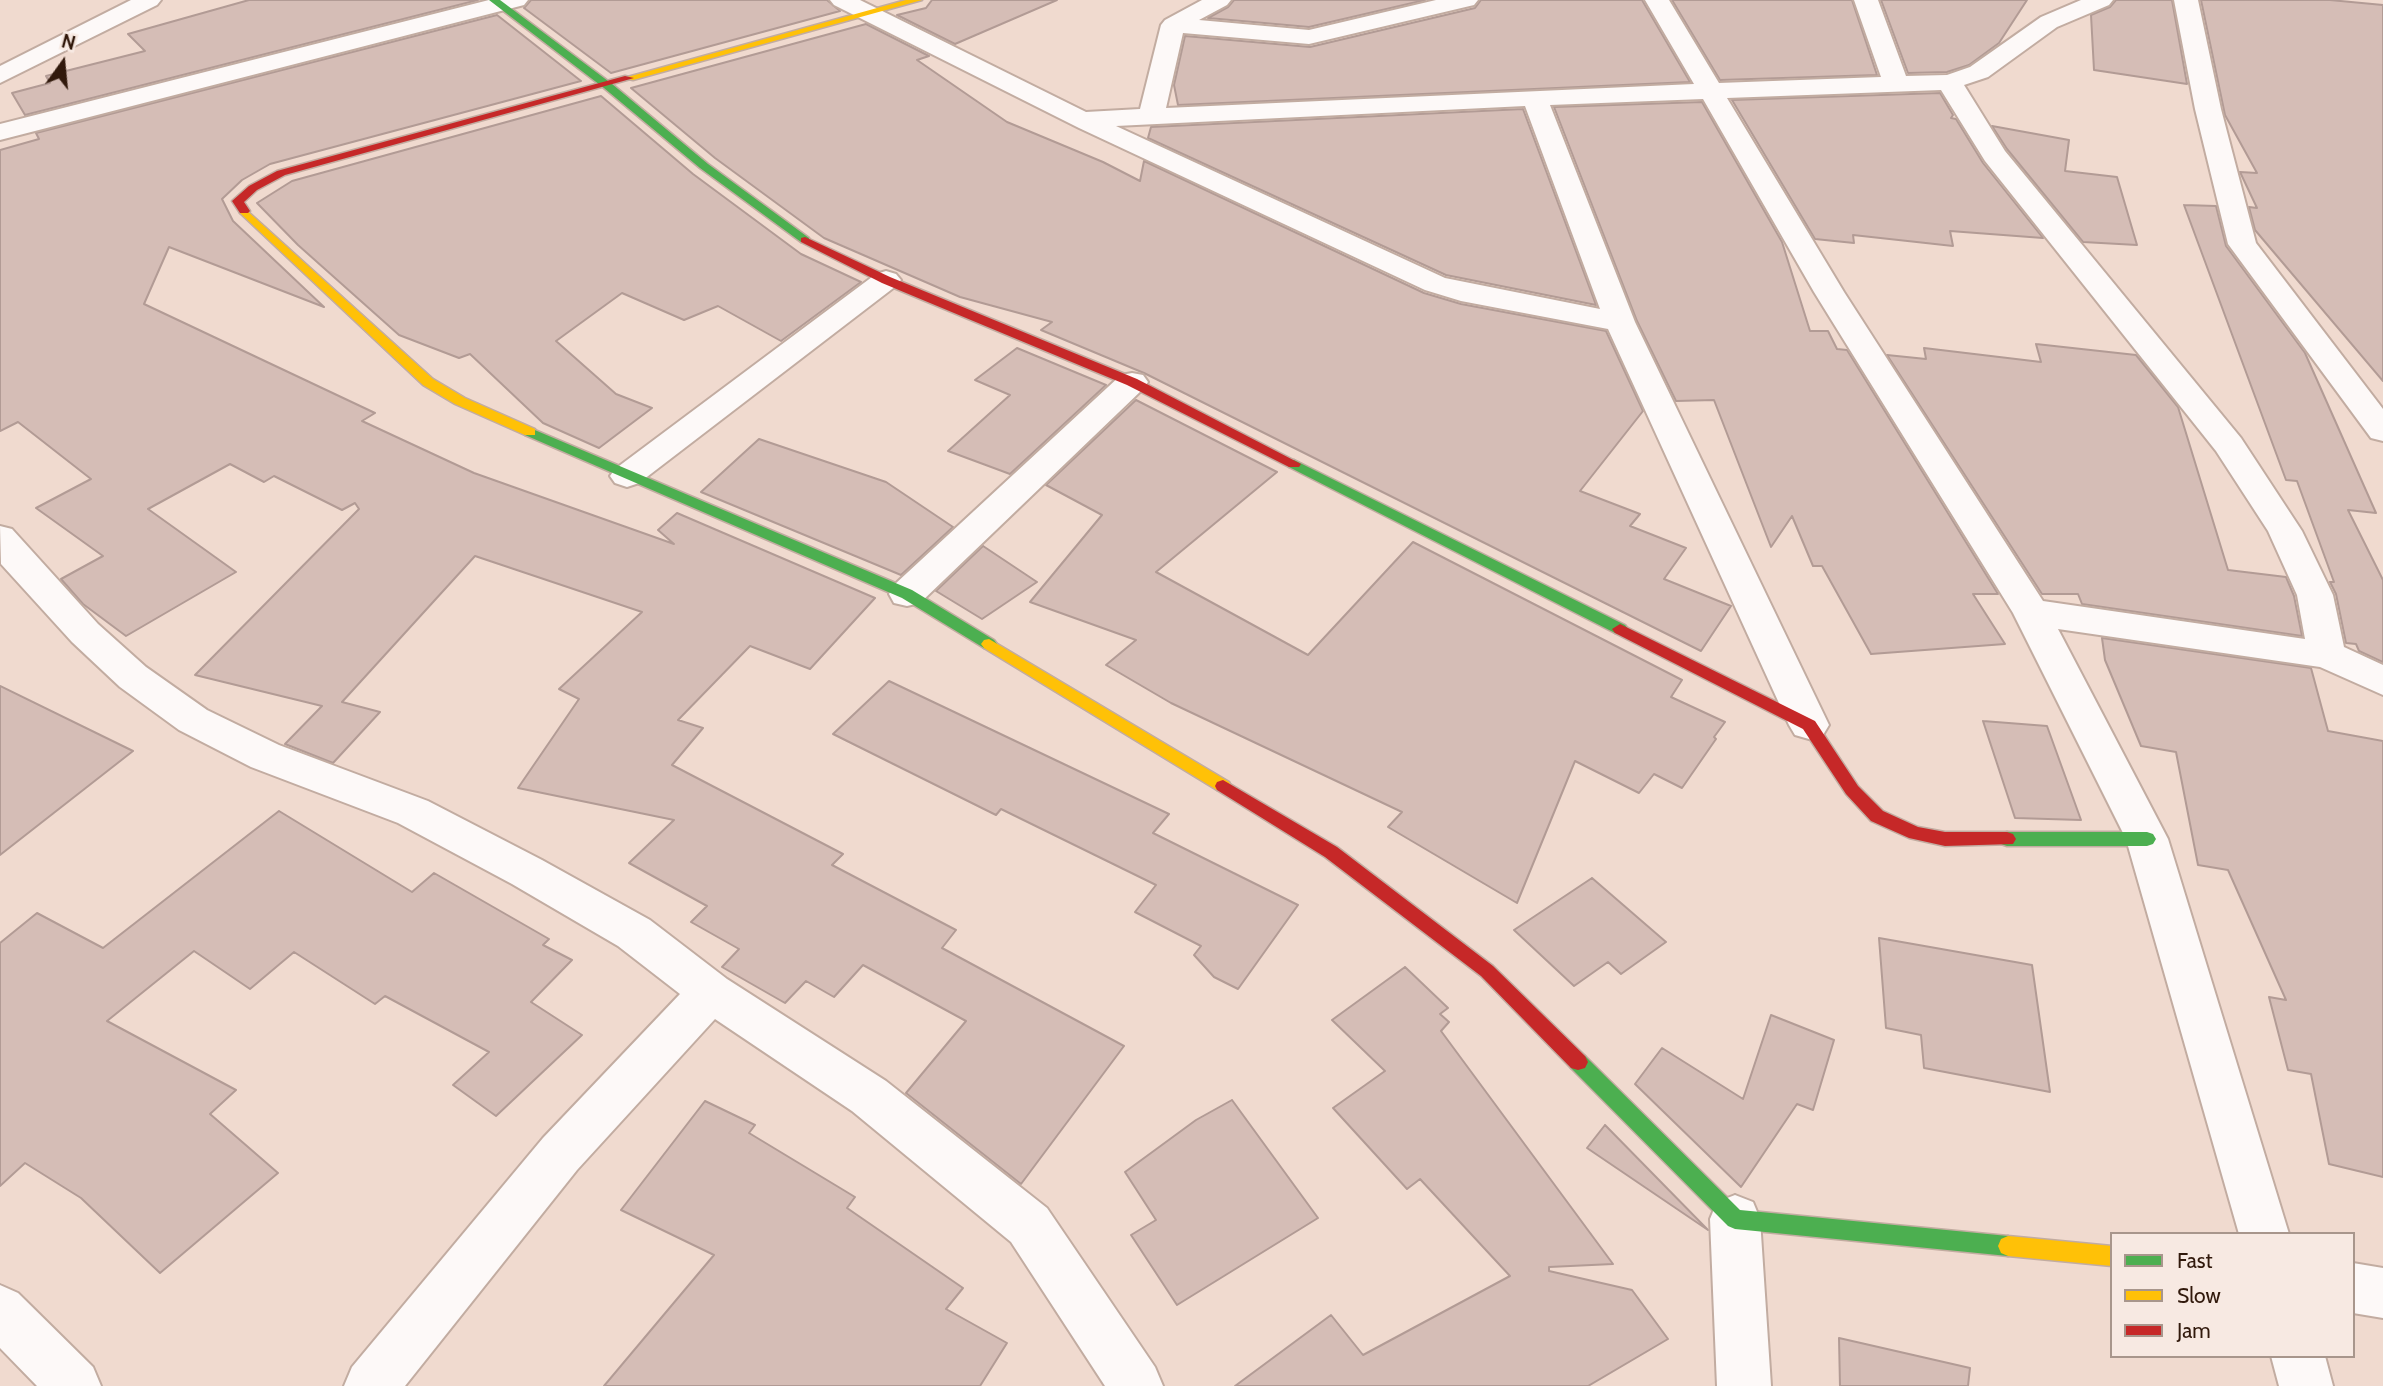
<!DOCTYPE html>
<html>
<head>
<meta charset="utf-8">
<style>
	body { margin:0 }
	#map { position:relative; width:2383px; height:1386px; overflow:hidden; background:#f0dacf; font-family:Cabin,sans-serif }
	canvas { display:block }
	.legend { position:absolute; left:2110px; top:1232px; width:245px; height:126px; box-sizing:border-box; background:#f7e9e2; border:2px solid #a8968c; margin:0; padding:9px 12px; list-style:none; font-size:21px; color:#31190c }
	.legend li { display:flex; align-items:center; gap:14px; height:35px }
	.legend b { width:35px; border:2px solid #a8968c }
	.north { position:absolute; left:28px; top:28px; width:70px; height:70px; -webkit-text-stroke:5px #f7e9e2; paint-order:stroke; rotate:15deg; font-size:19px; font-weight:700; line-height:28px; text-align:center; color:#31190c }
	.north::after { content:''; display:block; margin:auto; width:24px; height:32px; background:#31190c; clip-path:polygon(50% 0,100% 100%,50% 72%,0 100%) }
</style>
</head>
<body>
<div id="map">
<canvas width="2383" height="1386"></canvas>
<ul class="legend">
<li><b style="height:9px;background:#4caf50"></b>Fast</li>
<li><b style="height:9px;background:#ffc107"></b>Slow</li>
<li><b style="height:9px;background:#c62828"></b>Jam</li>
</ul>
<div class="north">N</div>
</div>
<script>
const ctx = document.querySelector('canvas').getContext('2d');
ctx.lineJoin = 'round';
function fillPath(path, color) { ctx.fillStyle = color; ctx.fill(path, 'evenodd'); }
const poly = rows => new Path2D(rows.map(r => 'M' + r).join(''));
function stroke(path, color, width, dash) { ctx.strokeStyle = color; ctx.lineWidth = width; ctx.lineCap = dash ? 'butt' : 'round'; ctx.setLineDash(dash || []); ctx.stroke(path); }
const building = poly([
	[249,0,478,0,25,115,12,93,50,83,46,76,145,51,128,34,249,0],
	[531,0,827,0,840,11,611,73,524,8,531,0],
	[932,0,1057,0,955,44,897,15,926,8,932,0],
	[1234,0,1425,0,1309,27,1208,18,1228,7,1234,0],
	[1481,0,1642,0,1690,82,1178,105,1174,85,1185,36,1310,47,1475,8,1481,0],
	[1672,0,1852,0,1877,75,1720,80,1672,0],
	[1881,0,2027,0,1999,43,1969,65,1947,72,1908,73,1881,0],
	[2116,0,2172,0,2187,84,2094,70,2091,15,2110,7,2116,0],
	[2201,0,2330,0,2383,5,2383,381,2255,230,2249,207,2257,208,2240,172,2257,173,2225,115,2201,0],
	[497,15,581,81,270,164,242,180,222,199,233,221,324,307,169,247,144,304,375,413,362,421,474,473,674,544,658,530,677,513,875,598,810,669,750,646,678,720,703,728,672,765,843,854,832,865,956,930,942,948,1124,1046,1021,1184,906,1093,966,1021,863,965,834,997,806,981,785,1003,722,967,739,949,691,922,707,906,629,863,674,820,518,788,579,699,559,689,642,612,475,556,342,702,380,712,333,763,285,744,322,706,195,675,359,509,355,503,342,510,274,476,264,482,230,464,148,509,236,572,126,636,83,604,61,579,103,556,36,508,91,479,18,422,0,431,0,150,39,139,36,133,497,15],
	[866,24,929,56,917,60,1007,122,1103,162,1140,181,1144,161,1424,293,1461,304,1606,331,1643,411,1580,491,1640,514,1630,526,1686,548,1664,579,1731,606,1701,651,1144,373,1041,330,1052,322,960,297,824,238,715,158,631,88,866,24],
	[1940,93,1953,115,1951,118,1956,119,1983,163,2043,238,1950,231,1953,246,1853,235,1854,243,1815,239,1732,100,1940,93],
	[601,96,693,174,801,254,861,282,781,341,718,306,684,320,622,293,556,341,616,394,652,408,599,448,543,423,470,354,459,358,399,335,298,245,257,203,292,181,601,96],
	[1702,102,1782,242,1810,331,1828,331,1837,349,1847,350,1998,594,1973,594,2005,644,1871,654,1822,566,1813,566,1792,516,1771,547,1714,400,1676,401,1637,321,1554,107,1702,102],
	[1523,109,1596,305,1446,275,1148,138,1151,127,1523,109],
	[1992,126,2069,140,2065,171,2117,177,2137,245,2083,242,2007,149,1992,126],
	[2184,205,2216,206,2226,246,2305,353,2376,513,2348,510,2383,580,2383,662,2359,651,2356,644,2346,643,2336,594,2330,582,2334,582,2297,481,2286,480,2184,205],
	[2036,344,2136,355,2178,407,2228,570,2286,577,2294,596,2302,636,2082,604,2078,594,2042,594,1887,355,1926,359,1924,348,2041,362,2036,344],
	[1017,348,1106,385,1010,474,948,451,1010,395,975,380,1017,348],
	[1136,400,1277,472,1156,572,1308,655,1413,542,1682,680,1671,697,1725,722,1714,737,1716,739,1682,788,1654,774,1639,793,1575,761,1517,903,1388,827,1402,812,1171,703,1106,665,1136,640,1030,602,1102,515,1046,485,1136,400],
	[759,439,886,482,953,527,901,575,701,492,759,439],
	[983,546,1037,582,982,619,936,591,983,546],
	[2102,638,2311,668,2328,731,2383,741,2383,1177,2329,1164,2311,1074,2288,1070,2269,997,2286,1000,2228,870,2198,865,2176,752,2141,746,2105,660,2102,638],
	[889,681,1169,814,1153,833,1298,905,1238,989,1214,977,1194,955,1201,946,1135,912,1156,885,1001,809,996,815,833,734,889,681],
	[0,686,133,751,0,855,0,686],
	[1983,721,2047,726,2081,820,2015,818,1983,721],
	[279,811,412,892,434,873,549,939,543,945,572,960,531,1002,582,1035,496,1116,453,1085,489,1052,385,996,375,1004,294,952,250,989,194,951,107,1021,236,1090,210,1114,278,1173,160,1273,81,1198,25,1163,0,1186,0,943,37,913,103,948,279,811],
	[1592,878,1666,942,1621,974,1608,962,1574,986,1514,930,1592,878],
	[1879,938,2032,965,2050,1092,1924,1068,1921,1035,1886,1028,1879,938],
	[1405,967,1448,1008,1440,1014,1449,1022,1441,1031,1613,1264,1549,1267,1549,1271,1632,1290,1668,1339,1588,1386,1235,1386,1331,1315,1363,1355,1510,1276,1420,1179,1407,1189,1333,1108,1385,1071,1332,1020,1405,967],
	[1771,1015,1834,1040,1813,1110,1797,1104,1741,1187,1635,1084,1662,1048,1743,1099,1771,1015],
	[1232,1100,1318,1218,1177,1305,1131,1235,1156,1220,1125,1172,1196,1120,1232,1100],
	[705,1101,755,1125,749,1133,855,1197,847,1208,963,1288,946,1309,1007,1343,980,1386,604,1386,714,1255,621,1210,705,1101],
	[1605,1125,1708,1230,1587,1148,1605,1125],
	[1839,1338,1970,1368,1968,1386,1840,1386,1839,1338]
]);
fillPath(building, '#d5bdb6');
stroke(building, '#b29b95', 2);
const street = poly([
	[131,0,161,0,157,5,0,83,0,66,131,0],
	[489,0,528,0,524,5,0,140,0,124,489,0],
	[830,0,860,0,1086,112,1140,109,1161,25,1165,20,1202,0,1231,0,1227,5,1199,20,1309,30,1436,0,1478,0,1474,5,1309,44,1183,33,1166,108,1694,84,1645,0,1669,0,1719,83,1881,77,1854,0,1878,0,1906,76,1947,75,1970,67,2041,17,2081,0,2113,0,2109,5,2057,27,1988,77,1964,85,2005,151,2241,438,2302,531,2333,595,2344,647,2383,665,2383,695,2320,667,2058,629,2168,839,2289,1234,2239,1234,2126,839,2013,613,1814,292,1703,99,1550,105,1635,322,1829,725,1823,735,1809,739,1795,735,1789,725,1608,329,1461,301,1425,290,1079,128,834,5,830,0],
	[1941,90,1985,161,2216,451,2268,531,2297,595,2305,639,2043,601,1844,292,1727,98,1941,90],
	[1525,106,1600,309,1445,278,1116,126,1525,106],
	[2174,0,2198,0,2221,109,2256,243,2383,409,2383,441,2371,438,2228,244,2195,109,2174,0],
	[886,271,896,274,901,280,896,286,639,483,627,487,615,483,610,476,615,469,876,274,886,271],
	[1132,373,1143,375,1148,382,1143,389,920,603,907,606,894,603,889,594,894,585,1121,375,1132,373],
	[0,526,12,529,98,624,146,667,207,710,279,745,428,801,542,860,650,920,727,979,886,1081,1047,1208,1155,1367,1163,1386,1105,1386,1011,1242,852,1111,715,1019,577,1170,405,1386,344,1386,352,1367,543,1138,680,994,618,946,512,884,398,823,251,767,179,730,120,687,72,642,1,564,0,526],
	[1735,1195,1753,1202,1760,1219,1771,1386,1717,1386,1710,1219,1717,1202,1735,1195],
	[2353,1263,2383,1268,2383,1318,2353,1313,2353,1263],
	[0,1285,18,1293,93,1367,101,1386,37,1386,0,1348,0,1285],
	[2271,1356,2325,1356,2333,1386,2279,1386,2271,1356]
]);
const fast = poly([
	[489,0,500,0,612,84,708,164,809,238,809,242,801,242,700,168,604,88,489,0],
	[530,428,912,590,994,640,997,644,989,649,984,648,902,598,525,435,523,432,530,428],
	[1294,460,1625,625,1628,629,1620,634,1615,633,1289,467,1287,464,1289,461,1294,460],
	[2007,832,2147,832,2153,834,2156,839,2153,844,2147,846,2007,846,2001,844,1998,839,2001,834,2007,832],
	[1578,1054,1585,1056,1740,1210,2008,1236,2015,1239,2018,1246,2015,1253,2008,1256,1735,1229,1728,1226,1571,1068,1568,1062,1571,1056,1578,1054]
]);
const slow = poly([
	[906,0,922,0,633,80,624,78,906,0],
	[244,208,433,379,465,398,535,429,535,435,525,435,455,404,423,385,240,213,240,209,244,208],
	[989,639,1229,782,1231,786,1229,790,1217,790,984,648,981,644,984,640,989,639],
	[2008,1236,2112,1246,2112,1266,2008,1256,2001,1253,1998,1246,2001,1239,2008,1236]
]);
const jam = poly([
	[625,76,634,78,285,175,257,190,244,202,250,211,248,213,240,213,232,201,249,186,277,171,625,76],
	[805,237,890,277,1137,379,1301,464,1299,467,1289,467,1127,385,882,283,801,242,801,238,805,237],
	[1620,624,1815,721,1858,786,1883,811,1918,827,1945,832,2007,832,2013,834,2016,839,2013,844,1945,846,1909,838,1871,821,1846,794,1803,729,1615,633,1612,629,1620,624],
	[1223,780,1337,847,1493,966,1585,1056,1588,1062,1585,1068,1578,1070,1571,1068,1481,976,1325,857,1217,790,1215,786,1217,782,1223,780]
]);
stroke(street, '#c2aca1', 4);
stroke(fast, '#c2aca1', 3);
stroke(slow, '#c2aca1', 3);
stroke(jam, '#c2aca1', 3);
fillPath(street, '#fdf9f8');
fillPath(fast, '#4caf50');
fillPath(slow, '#ffc107');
fillPath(jam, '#c62828');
</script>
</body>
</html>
